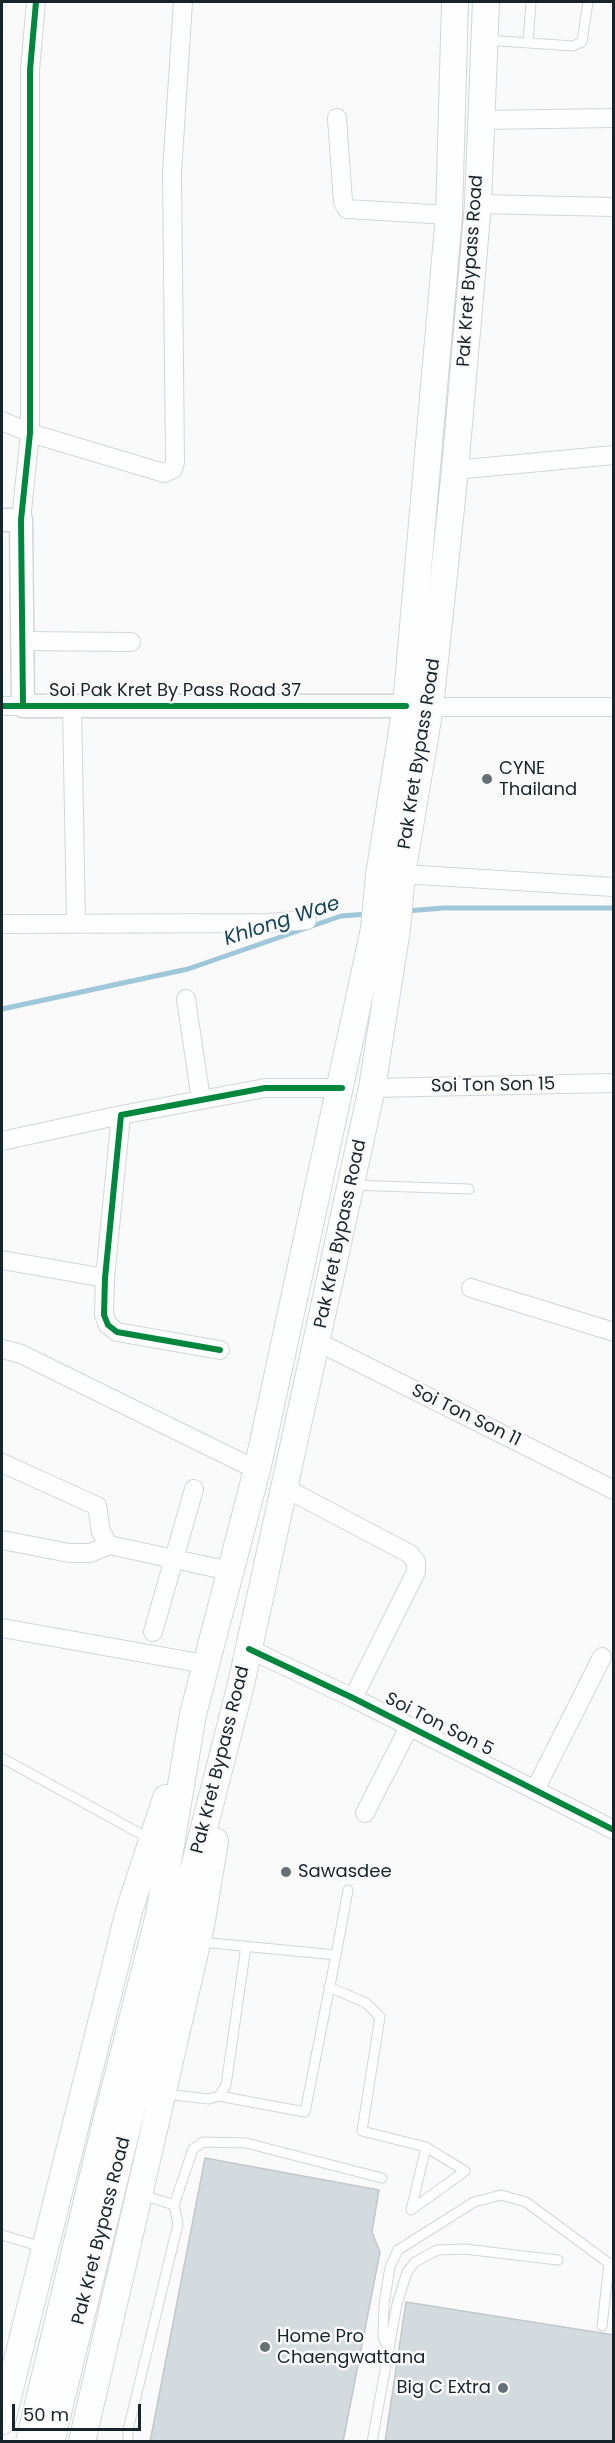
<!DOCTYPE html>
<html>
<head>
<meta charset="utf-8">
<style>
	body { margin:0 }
	#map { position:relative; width:615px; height:2443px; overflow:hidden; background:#fafafa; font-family:Poppins,sans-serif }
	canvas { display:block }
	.frame { position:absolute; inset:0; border:3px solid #16252c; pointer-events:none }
	.scale { position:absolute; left:12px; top:2404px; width:129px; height:27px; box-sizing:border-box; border:3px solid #16252c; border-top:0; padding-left:8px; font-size:18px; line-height:21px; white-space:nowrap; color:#16252c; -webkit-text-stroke:4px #fafafa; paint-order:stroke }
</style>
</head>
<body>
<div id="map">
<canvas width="615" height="2443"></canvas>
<div class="frame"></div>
<div class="scale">50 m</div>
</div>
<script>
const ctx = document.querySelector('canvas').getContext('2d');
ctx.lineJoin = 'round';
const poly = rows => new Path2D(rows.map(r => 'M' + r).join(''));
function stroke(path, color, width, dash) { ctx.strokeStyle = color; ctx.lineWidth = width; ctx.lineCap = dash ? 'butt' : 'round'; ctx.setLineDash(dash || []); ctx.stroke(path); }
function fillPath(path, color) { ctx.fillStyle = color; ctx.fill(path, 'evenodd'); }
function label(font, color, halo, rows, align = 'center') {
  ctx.font = font + ' Poppins,sans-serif'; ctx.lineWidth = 5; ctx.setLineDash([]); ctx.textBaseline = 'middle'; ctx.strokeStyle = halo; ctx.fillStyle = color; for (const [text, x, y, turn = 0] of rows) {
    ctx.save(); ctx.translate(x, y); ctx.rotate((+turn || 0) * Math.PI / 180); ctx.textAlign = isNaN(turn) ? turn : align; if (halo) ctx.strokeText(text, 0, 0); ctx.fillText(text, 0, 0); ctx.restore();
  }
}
stroke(poly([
	[407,911,443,908,614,908],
	[2,1009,188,969,341,916,368,914]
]), '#9fc7da', 5);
const building = poly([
	[205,2158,379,2190,372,2232,380,2252,343,2442,150,2442,205,2158],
	[406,2302,614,2335,614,2442,385,2442,406,2302]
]);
fillPath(building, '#d4dbde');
stroke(building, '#c1c8cb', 1.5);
const service = poly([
	[486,40,573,46,582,42,588,2],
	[528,43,531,2],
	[351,1185,469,1189],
	[2,1758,150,1839],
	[201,1942,336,1955,348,1890],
	[329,1987,366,2003,380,2017,362,2131,426,2147,465,2171,411,2210,426,2147],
	[165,2094,209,2099,219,2096,226,2085,246,1946],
	[219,2096,305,2112,336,1955],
	[174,2205,193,2149,203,2142,246,2143,382,2178],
	[2,2235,42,2247],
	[602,2326,609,2263],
	[387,2346,383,2337,384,2304,390,2267,398,2250,474,2202,501,2195,526,2202,614,2267],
	[128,2442,128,2430,178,2224,174,2205,140,2194],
	[372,2442,397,2304,407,2272,415,2262,437,2250,464,2249,558,2260]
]);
const minor = poly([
	[337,118,343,202,347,209,449,215],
	[480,120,614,118],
	[478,204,614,207],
	[2,421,30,433,164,473,173,469,175,462,172,172,183,2],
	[455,470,614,455],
	[21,520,30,433,30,70,36,2],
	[22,641,131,642],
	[2,706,23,706],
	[72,706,76,922],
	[430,707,614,707],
	[402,874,614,887],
	[2,924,268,923,307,920],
	[186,999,201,1100],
	[372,1088,614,1083],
	[2,1141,121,1115],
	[2,1260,105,1278],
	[471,1288,614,1332],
	[318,1342,614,1490],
	[2,1349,21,1354,257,1470],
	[220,1350,117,1332,108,1325,104,1315,105,1278,121,1115,265,1088,342,1088],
	[2,1463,97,1506,101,1532,109,1545],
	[285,1488,410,1554,416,1562,416,1572,353,1698],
	[2,1540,69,1553,90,1553,109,1545,230,1571],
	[2,1628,205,1664],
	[153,1632,194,1489],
	[249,1649,353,1698,614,1830],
	[535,1790,602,1657],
	[365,1813,409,1727]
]);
const tertiary = poly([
	[2,520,21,520,23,706,406,706]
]);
const secondary = poly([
	[105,2126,159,1915,193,1714,257,1470,374,929,379,875,406,706,449,215,455,2],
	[126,2132,241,1684,372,1088,397,929,402,874,430,707,455,470,478,204,486,2],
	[2,2421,129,1911,166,1798],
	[82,2442,201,1926,215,1841]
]);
stroke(service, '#d0d7da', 11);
stroke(minor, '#d0d7da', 20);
stroke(tertiary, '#d0d7da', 25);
stroke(secondary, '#d0d7da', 28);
stroke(service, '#fefefe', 9);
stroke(minor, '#fefefe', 18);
stroke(tertiary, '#fefefe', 22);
stroke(secondary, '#fefefe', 26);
const secondaryBridge = poly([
	[29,2442,105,2126],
	[51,2442,126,2132]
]);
stroke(secondaryBridge, '#d0d7da', 28, []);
stroke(secondaryBridge, '#fefefe', 26);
stroke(poly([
	[2,706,406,706],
	[23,706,21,520,30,433,30,70,36,2],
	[220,1350,117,1332,108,1325,104,1315,105,1278,121,1115,265,1088,342,1088],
	[249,1649,353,1698,614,1830]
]), '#00873e', 6);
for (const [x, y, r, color] of [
	[487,779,6,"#667074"],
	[286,1872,6,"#667074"],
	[265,2347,6,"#667074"],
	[503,2388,6,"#667074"]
]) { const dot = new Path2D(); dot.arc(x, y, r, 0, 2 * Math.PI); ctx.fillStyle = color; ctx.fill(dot); stroke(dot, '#fafafa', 2); }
label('18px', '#16252c', '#fafafa', [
	["Pak Kret Bypass Road",471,271,-86],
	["Soi Pak Kret By Pass Road 37",175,691],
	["Pak Kret Bypass Road",420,754,-81],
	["Soi Ton Son 15",493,1086,-1],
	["Pak Kret Bypass Road",341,1234,-78],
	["Soi Ton Son 11",466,1416,26],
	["Soi Ton Son 5",439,1725,27],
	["Pak Kret Bypass Road",221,1760,-76],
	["Pak Kret Bypass Road",102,2231,-76]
]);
label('18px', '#16252c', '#fafafa', [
	["CYNE",499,769],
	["Thailand",499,790],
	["Sawasdee",298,1872],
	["Home Pro",277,2337],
	["Chaengwattana",277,2358],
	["Big C Extra",491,2388,"right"]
], 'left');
label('italic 20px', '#164559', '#fafafa', [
	["Khlong Wae",282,922,-18]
]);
</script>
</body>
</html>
